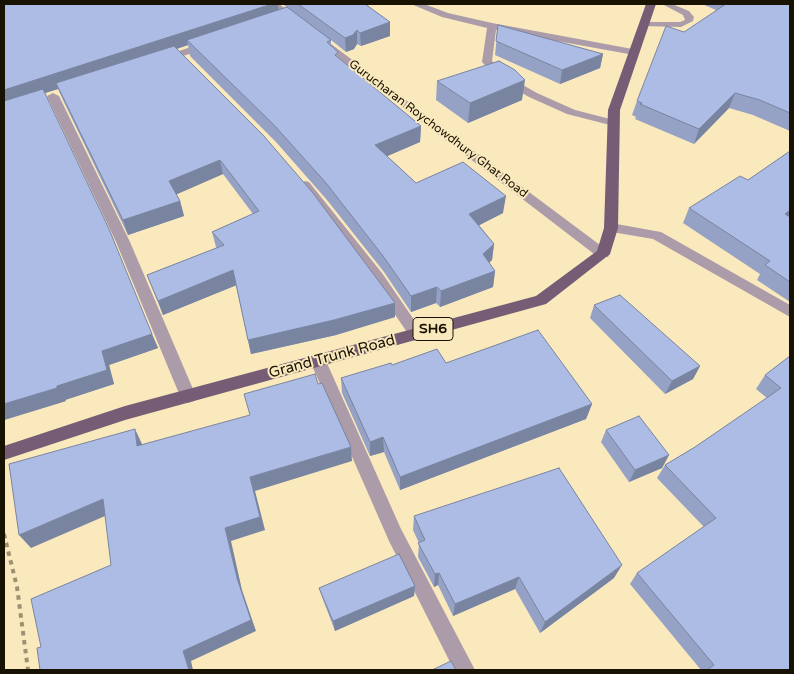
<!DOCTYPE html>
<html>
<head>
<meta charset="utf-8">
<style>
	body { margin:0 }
	#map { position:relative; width:794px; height:674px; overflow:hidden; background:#fae9bd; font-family:"Varela Round",sans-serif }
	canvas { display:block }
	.frame { position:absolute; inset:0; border:5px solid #181203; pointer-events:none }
</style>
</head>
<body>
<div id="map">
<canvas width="794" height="674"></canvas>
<div class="frame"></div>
</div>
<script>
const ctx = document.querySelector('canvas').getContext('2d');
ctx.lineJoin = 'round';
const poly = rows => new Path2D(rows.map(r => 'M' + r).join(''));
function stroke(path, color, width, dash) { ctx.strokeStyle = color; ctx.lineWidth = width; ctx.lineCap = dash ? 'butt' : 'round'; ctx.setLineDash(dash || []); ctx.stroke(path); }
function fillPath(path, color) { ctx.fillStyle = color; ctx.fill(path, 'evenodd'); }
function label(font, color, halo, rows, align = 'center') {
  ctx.font = font + ' "Varela Round",sans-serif'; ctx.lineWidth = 4; ctx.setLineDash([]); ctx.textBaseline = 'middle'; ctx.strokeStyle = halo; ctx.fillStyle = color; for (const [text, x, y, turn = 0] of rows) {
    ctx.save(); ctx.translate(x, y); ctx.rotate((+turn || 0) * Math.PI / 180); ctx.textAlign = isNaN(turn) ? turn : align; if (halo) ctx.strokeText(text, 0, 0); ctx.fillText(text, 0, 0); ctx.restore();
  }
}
stroke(poly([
	[4,534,17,587,28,670]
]), '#9e9171', 4, [4.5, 4.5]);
fillPath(poly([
	[662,4,672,4,689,11,694,17,693,21,681,27,641,26,640,24,644,22,680,22,685,20,683,15,662,4]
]), '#ac9caa');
fillPath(poly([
	[268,4,279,4,302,21,297,24,294,23,268,4],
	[411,4,424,4,448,13,492,23,638,50,639,52,634,55,496,30,492,61,507,76,537,93,575,110,618,121,620,123,614,126,567,114,529,97,499,80,482,62,487,28,442,17,411,4],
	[323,38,608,251,610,254,608,257,598,257,319,43,319,39,323,38],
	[209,41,213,42,213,46,162,63,157,60,158,58,209,41],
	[53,93,59,96,130,242,196,396,194,401,188,403,182,401,180,396,116,242,47,96,53,93],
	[305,181,309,182,382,273,421,330,423,334,421,338,416,340,411,338,372,281,301,188,299,185,305,181],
	[611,223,661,232,790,305,790,317,653,239,606,231,604,228,606,225,611,223],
	[318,355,323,357,326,361,401,529,475,670,454,670,389,541,310,361,313,357,318,355]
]), '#ac9caa');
fillPath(poly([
	[646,4,656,4,620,110,618,228,610,254,546,304,125,420,4,460,4,446,125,406,536,296,597,251,604,228,608,110,646,4]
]), '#775c75');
fillPath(poly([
	[4,4,278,4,278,10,287,7,282,4,365,4,390,22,390,36,361,46,357,44,354,49,346,52,331,40,331,46,339,58,421,126,420,142,387,156,416,183,503,213,479,225,494,244,492,260,489,263,495,271,493,287,440,307,436,303,411,312,384,272,327,200,276,142,190,56,188,45,177,49,395,317,336,335,251,354,236,285,163,315,147,275,217,248,216,247,212,232,253,214,223,174,176,194,180,201,184,216,128,235,62,98,58,89,45,93,158,348,109,365,114,384,65,400,66,401,4,420],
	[702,4,790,4,790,131,753,115,729,108,694,144,635,119,636,117,632,115,637,101,716,10],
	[498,25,603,54,600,68,560,84,495,55],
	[437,81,522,100,468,123,436,100],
	[790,151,790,302,757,280,760,274,683,223,689,208,748,180],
	[594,305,700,366,693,379,665,394,590,318],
	[790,356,790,670,701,670,630,584,637,573,704,527,657,478,665,465,695,447,767,398,756,389,765,375],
	[446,363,592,404,586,419,400,490,384,452,370,456,342,393,341,378,392,365],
	[606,430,669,455,662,468,629,482,601,442],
	[414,516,614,578,540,633,515,589,453,616,438,585,434,587,418,557,419,543,413,530],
	[415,586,414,596,335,631,322,597,319,588]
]), '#95a2c5');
fillPath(poly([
	[272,4,278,4,279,15,187,40,188,45,58,88,56,83,58,89,4,106,4,90],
	[390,22,390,36,361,46,360,33],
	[357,30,357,44,354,49,346,52,345,38],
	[603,54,600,68,560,84,562,70],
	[525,80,522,100,468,123,470,103],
	[735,93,729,108,694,144,699,129],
	[421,126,420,142,376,161,375,145],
	[220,160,223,174,173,196,169,181],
	[506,196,503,213,468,231,469,214],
	[180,201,184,216,128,235,123,220],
	[790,210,790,219,785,214],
	[494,244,492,260,481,270,483,254],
	[233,270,237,285,163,315,158,301],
	[495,271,493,287,440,307,441,291],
	[437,287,436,303,411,312,411,296],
	[395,303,395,317,336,335,251,354,248,340],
	[152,334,158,348,109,365,114,384,65,400,66,401,4,420,4,404,57,386,102,351],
	[700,366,693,379,665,394,672,381],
	[592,404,586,419,400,490,400,477],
	[135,429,142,444,145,461,137,446],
	[383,437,384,452,370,456,370,442],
	[351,447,352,461,255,491,265,530,231,541,242,590,256,631,191,661,193,670,189,670,183,651,237,578,225,528,250,477],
	[669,455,662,468,629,482,635,470],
	[103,499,112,513,31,548,19,535],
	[622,565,614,578,540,633,545,622],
	[439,573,438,585,434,587,435,574],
	[519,577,515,589,453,616,455,604],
	[415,586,414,596,335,631,333,621]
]), '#7984a0');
const building = poly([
	[4,4,272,4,4,90,4,4],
	[298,4,365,4,390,22,360,33,357,30,353,35,345,38,298,4],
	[726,4,790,4,790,113,760,100,735,93,699,129,640,104,642,103,637,101,666,26,684,32,726,4],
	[287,7,331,40,327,42,338,52,335,55,421,126,375,145,416,183,463,162,506,196,469,214,494,244,483,254,495,271,441,291,437,287,411,296,383,256,326,183,274,125,187,40,287,7],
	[498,25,603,54,562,70,496,41,498,25],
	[174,46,263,135,313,193,395,303,334,320,248,340,233,270,158,301,147,275,224,245,212,232,259,211,220,160,169,181,180,201,123,220,56,83,174,46],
	[499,61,515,70,525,80,470,103,437,81,499,61],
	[43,89,109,229,152,334,102,351,107,370,57,386,57,388,4,404,4,101,43,89],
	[790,151,790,210,785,214,790,217,790,282,765,265,770,261,689,208,740,176,748,180,790,151],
	[620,295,700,366,672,381,594,305,620,295],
	[538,330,592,404,400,477,383,437,370,442,341,378,391,363,392,365,437,349,446,363,538,330],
	[790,356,790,670,707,670,714,665,637,573,716,518,665,465,695,447,781,388,765,375,790,356],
	[315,374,318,384,322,383,351,447,250,477,260,517,225,528,237,578,251,620,183,651,189,670,40,670,37,648,41,647,31,599,111,565,103,499,19,535,9,464,135,429,137,446,250,415,244,394,315,374],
	[639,416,669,455,635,470,606,430,639,416],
	[559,468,622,565,545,622,519,577,455,604,439,573,435,574,418,543,425,540,414,516,559,468],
	[399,554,415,586,333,621,319,588,399,554],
	[451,661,456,670,432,670,451,661]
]);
fillPath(building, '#adbce5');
stroke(building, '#7984a0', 1);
label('12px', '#181203', '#fae9bd', [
	["Gurucharan Roychowdhury Ghat Road",438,129,37]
]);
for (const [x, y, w] of [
	[433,329,40]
]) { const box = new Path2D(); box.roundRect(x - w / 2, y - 11.5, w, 23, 4); ctx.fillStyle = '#fae9bd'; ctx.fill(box); stroke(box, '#181203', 1); }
label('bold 14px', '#181203', null, [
	["SH6",433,329]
]);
label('15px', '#181203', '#fae9bd', [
	["Grand Trunk Road",332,357,-15]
]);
</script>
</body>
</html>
